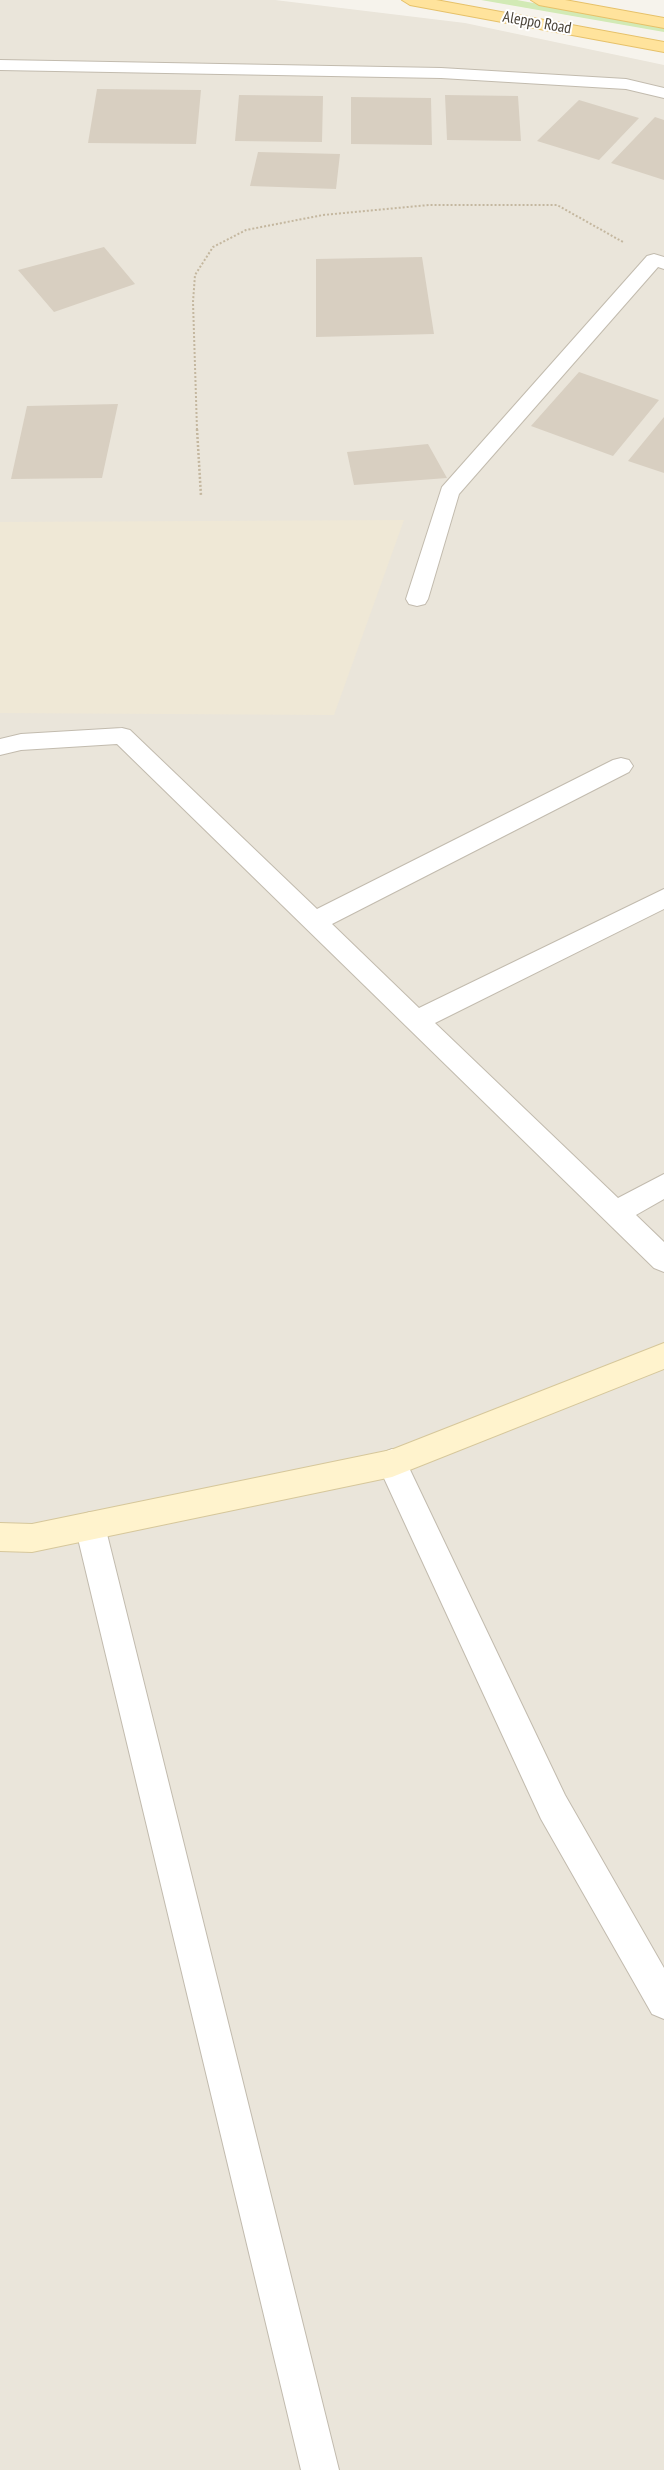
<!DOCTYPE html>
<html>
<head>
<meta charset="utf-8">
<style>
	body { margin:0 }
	canvas { display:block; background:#f6f3ec }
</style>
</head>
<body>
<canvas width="664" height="2470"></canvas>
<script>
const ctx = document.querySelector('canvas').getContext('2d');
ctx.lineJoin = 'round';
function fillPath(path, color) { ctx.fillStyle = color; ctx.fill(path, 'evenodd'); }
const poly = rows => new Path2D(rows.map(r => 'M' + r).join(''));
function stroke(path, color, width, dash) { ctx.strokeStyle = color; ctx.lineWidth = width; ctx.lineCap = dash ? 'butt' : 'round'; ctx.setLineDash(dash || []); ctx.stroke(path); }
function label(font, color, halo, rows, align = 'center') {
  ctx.font = font + ' "PT Sans Narrow",sans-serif'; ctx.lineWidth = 4; ctx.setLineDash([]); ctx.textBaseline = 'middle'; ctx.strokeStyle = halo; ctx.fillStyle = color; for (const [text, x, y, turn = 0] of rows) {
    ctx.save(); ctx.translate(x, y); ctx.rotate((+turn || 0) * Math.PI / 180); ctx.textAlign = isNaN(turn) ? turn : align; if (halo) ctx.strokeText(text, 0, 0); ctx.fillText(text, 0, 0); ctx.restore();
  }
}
fillPath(poly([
	[0,0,275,0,465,23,664,65,664,2470,0,2470]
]), '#eae5da');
fillPath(poly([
	[404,520,334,715,0,713,0,522]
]), '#efe8d6');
fillPath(poly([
	[481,0,517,0,664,27,664,32]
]), '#d2eab5');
fillPath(poly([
	[97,89,201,90,196,144,88,143],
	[239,95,323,96,322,142,235,141],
	[445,95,518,96,521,141,447,140],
	[351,97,431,98,432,145,351,144],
	[579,100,639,118,599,160,537,141],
	[655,117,664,120,664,180,611,163],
	[258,152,340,154,336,189,250,186],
	[104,247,135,284,54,312,18,270],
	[422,257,434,334,316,337,316,259],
	[579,372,659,400,613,456,531,426],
	[118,404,102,478,11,479,27,406],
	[664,417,664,473,628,461],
	[428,444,447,478,354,485,347,452]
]), '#d8cfc1');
const street = poly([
	[0,60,441,68,626,79,664,88,664,98,626,89,441,78,0,70,0,60],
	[654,254,664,257,664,269,658,267,459,494,428,599,425,604,417,606,409,604,406,599,442,487,647,256,654,254],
	[122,728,130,730,317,909,613,760,621,758,629,760,633,766,629,772,332,924,419,1008,664,889,664,909,435,1023,618,1198,664,1174,664,1199,636,1215,664,1242,664,1272,654,1268,117,744,21,750,0,755,0,739,21,734,122,728],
	[392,1449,402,1453,565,1795,664,1968,664,2019,652,2014,541,1819,377,1463,382,1453,392,1449],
	[90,1512,101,1516,105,1526,339,2470,301,2470,75,1526,79,1516,90,1512]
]);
const secondary = poly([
	[664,1343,664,1369,392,1477,32,1552,0,1551,0,1523,32,1524,391,1450,664,1343]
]);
const primary = poly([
	[402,0,436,0,664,42,664,52,410,5,402,0],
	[531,0,565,0,664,18,664,28,539,5,531,0]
]);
stroke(street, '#c2bbae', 2);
stroke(secondary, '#d6c79b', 2);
stroke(primary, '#e6c16a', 2);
stroke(poly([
	[197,430,193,302,195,275,213,247,246,230,323,215,429,205,557,205,623,242]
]), '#c4b79f', 2, [2, 2]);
stroke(poly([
	[197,429,201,496]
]), '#c4b79f', 2.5, [2, 2]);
fillPath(street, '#fff');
fillPath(secondary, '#fff3cd');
fillPath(primary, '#ffe39c');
label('16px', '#4b4439', '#fff', [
	["Aleppo Road",537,23,10]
]);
</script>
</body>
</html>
